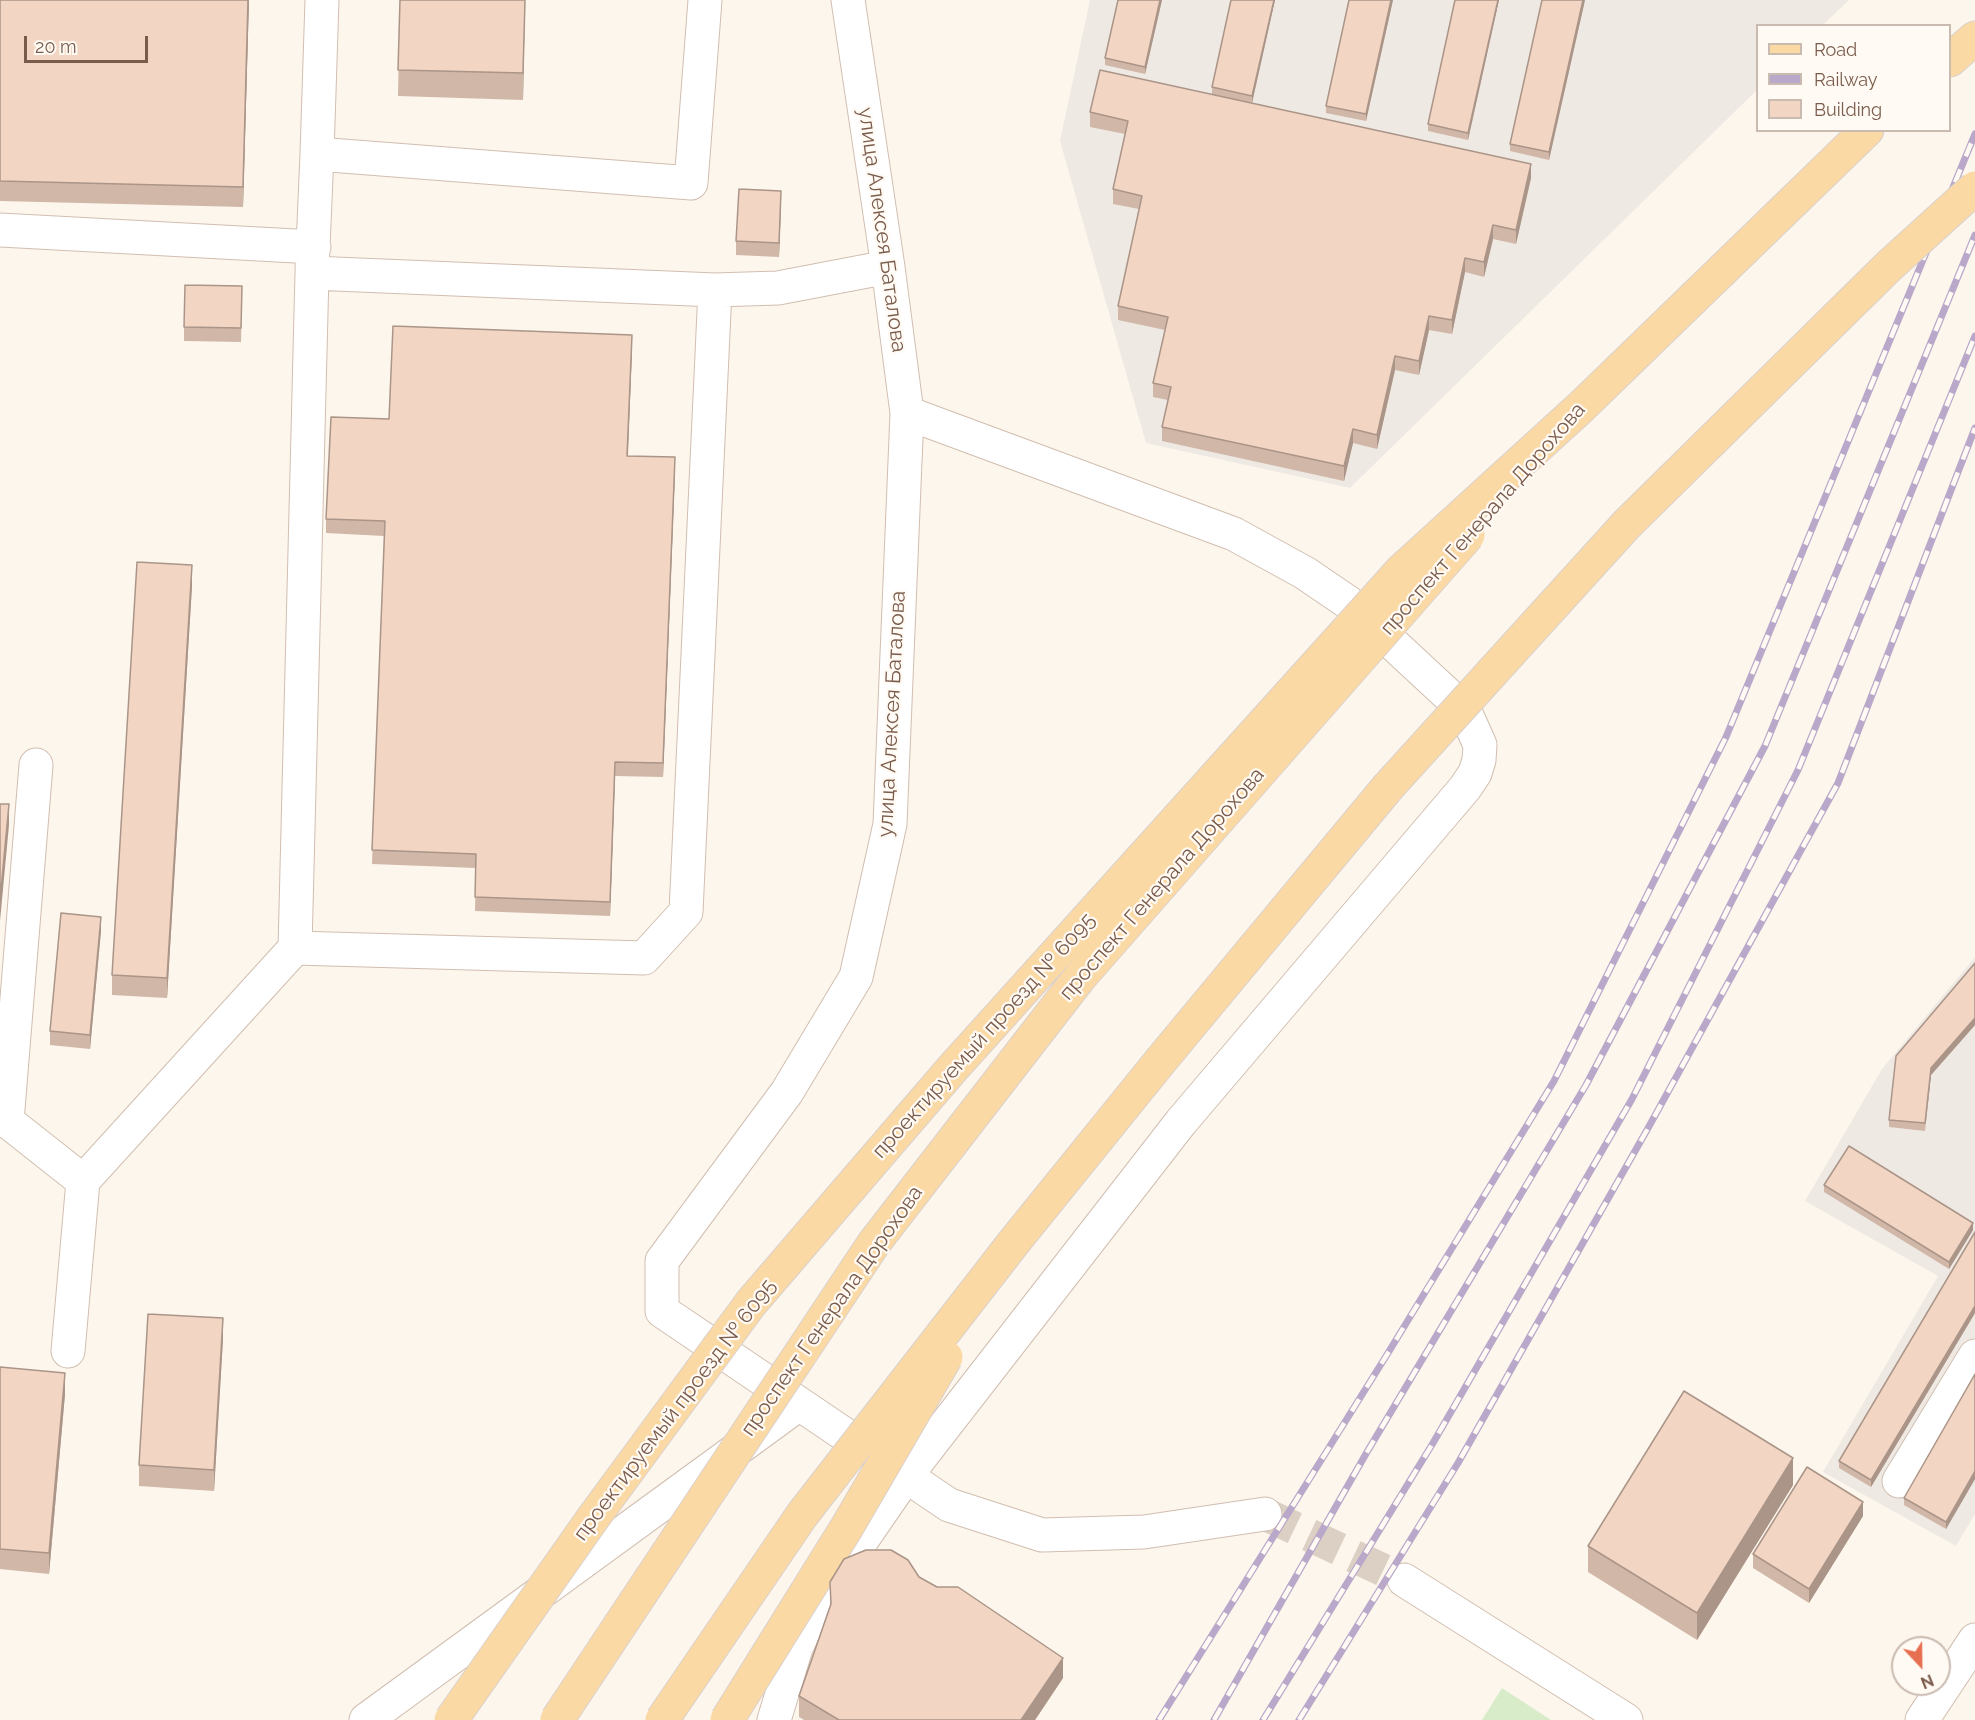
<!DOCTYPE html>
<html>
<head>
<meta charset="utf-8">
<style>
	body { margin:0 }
	#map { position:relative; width:1975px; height:1720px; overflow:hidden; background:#fdf6ec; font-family:Raleway,sans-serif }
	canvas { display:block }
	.legend { position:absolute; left:1756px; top:24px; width:195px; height:108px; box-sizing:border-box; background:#fffaf3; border:2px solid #cabbb1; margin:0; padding:8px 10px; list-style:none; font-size:18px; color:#7a5c4d }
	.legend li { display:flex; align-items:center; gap:12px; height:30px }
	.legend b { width:30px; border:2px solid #cabbb1 }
	.north { position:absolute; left:1891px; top:1636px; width:60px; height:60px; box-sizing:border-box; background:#fffaf3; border:2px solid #cabbb1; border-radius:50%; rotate:158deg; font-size:16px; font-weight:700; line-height:24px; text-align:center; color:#7a5c4d }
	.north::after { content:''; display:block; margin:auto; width:21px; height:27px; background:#e76f51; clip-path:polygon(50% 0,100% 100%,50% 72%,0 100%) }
	.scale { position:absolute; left:24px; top:36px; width:124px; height:27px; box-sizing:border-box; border:3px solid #7a5c4d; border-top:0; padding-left:8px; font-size:18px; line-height:21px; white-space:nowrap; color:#7a5c4d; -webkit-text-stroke:4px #fffaf3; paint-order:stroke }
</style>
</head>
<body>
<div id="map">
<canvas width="1975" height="1720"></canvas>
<ul class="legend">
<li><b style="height:8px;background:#fbd9a5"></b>Road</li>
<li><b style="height:8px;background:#b9a8c9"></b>Railway</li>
<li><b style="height:16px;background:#f3d5c3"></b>Building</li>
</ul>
<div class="north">N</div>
<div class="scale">20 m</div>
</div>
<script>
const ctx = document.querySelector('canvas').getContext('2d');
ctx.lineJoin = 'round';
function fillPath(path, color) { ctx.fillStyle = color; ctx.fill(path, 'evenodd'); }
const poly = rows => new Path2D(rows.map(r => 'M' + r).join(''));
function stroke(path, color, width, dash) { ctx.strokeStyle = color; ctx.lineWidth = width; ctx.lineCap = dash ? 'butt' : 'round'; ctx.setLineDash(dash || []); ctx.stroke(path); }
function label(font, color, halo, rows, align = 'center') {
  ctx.font = font + ' Raleway,sans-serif'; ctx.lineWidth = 4.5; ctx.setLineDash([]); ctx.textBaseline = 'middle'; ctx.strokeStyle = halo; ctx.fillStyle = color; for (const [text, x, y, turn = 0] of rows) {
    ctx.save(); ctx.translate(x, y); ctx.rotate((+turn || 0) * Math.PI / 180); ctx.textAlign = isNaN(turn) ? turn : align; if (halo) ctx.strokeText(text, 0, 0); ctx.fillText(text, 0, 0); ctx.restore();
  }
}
fillPath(poly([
	[1090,0,1849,0,1823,25,1758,26,1757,90,1350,488,1146,443,1060,141],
	[1975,957,1975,1514,1956,1546,1823,1472,1938,1276,1805,1201,1882,1069]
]), '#efe9e4');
fillPath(poly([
	[1502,1688,1551,1720,1482,1720]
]), '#d8ecc9');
stroke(poly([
	[1265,1514,1404,1580]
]), '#dcd0c4', 33, [33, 16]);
const minor = poly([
	[322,0,317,154,691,183,705,0],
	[848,0,888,267,907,413,890,824,856,977,787,1092,662,1261,662,1311,949,1505,1042,1535,1144,1532,1265,1514],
	[0,230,314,247],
	[312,270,317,154],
	[36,765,7,1121,83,1181],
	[295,948,312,273,715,290,778,288,888,267],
	[68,1351,83,1181,295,948,644,958,686,912,715,290],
	[1899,1481,1975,1356],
	[1404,1580,1626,1720],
	[366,1720,799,1404],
	[774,1720,796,1648,808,1622,822,1598,906,1476,1181,1122,1465,788,1475,773,1479,760,1480,745,1467,716,1459,705,1349,603,1305,573,1234,534,907,413],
	[1922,1720,1975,1640]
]);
const major = poly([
	[1950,60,1975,38],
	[1581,407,1867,130]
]);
stroke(minor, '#d1beb0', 35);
stroke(major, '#dad1cd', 35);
stroke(minor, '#fff', 33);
stroke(major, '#fbd9a5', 33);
const rail = poly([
	[1159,1720,1388,1353,1554,1081,1726,737,1975,134],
	[1214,1720,1367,1452,1586,1085,1765,746,1975,235],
	[1263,1720,1433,1443,1632,1099,1798,770,1975,336],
	[1299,1720,1458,1463,1647,1130,1838,783,1975,428]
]);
stroke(rail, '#b9a8c9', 7);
stroke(rail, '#fffaf3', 4.5, [14]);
const majorBridge = poly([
	[451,1720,593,1518,751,1303,952,1069,1401,571,1581,407],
	[557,1720,874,1243,1080,977,1468,535],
	[662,1720,802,1515,1014,1242,1162,1059,1388,787,1627,524,1889,266,1975,188],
	[727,1720,847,1527,946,1357]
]);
stroke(majorBridge, '#dad1cd', 35, []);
stroke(majorBridge, '#fbd9a5', 33);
fillPath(poly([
	[0,0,249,0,243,207,0,201],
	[400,0,525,0,523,100,398,96],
	[1162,0,1145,74,1105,65,1105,58],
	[1231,0,1275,0,1252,103,1531,178,1516,244,1493,239,1484,277,1465,272,1452,334,1429,330,1419,375,1395,370,1377,449,1353,443,1344,481,1162,441,1162,427,1168,400,1153,397,1153,383,1165,330,1118,320,1118,306,1139,209,1113,204,1113,189,1125,134,1090,127,1090,112,1212,94,1212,87],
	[1393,0,1366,121,1326,113,1326,106],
	[1455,0,1499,0,1468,140,1428,131,1428,124],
	[1585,0,1549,160,1510,151,1510,144],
	[781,205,779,257,736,255,736,241],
	[242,300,241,342,184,341,184,327],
	[632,349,628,456,675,471,663,777,615,776,610,916,475,911,476,868,372,864,384,536,326,533,326,519,389,419],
	[192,586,167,998,112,995,112,975],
	[101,931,90,1049,50,1045,50,1031],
	[1975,963,1975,1025,1931,1075,1925,1131,1889,1127,1889,1120],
	[1824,1185,1973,1230,1949,1269,1824,1192],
	[1975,1232,1975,1313,1871,1487,1839,1468,1839,1461],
	[223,1339,214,1491,139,1486,139,1465],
	[0,1367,65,1394,49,1574,0,1569],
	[1975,1374,1975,1479,1946,1529,1904,1505,1904,1498],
	[1793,1485,1697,1640,1588,1572,1588,1546],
	[1863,1516,1809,1603,1753,1568,1753,1554],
	[919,1577,1063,1678,1035,1720,804,1720,799,1717,799,1696,830,1605,830,1582]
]), '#d1b7a8');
fillPath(poly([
	[248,0,249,0,243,207,243,187],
	[525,0,523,100,523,73],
	[1160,0,1162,0,1145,74,1145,67],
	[1274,0,1275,0,1252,103,1252,96],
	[1391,0,1393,0,1366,121,1366,114],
	[1498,0,1499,0,1468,140,1468,133],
	[1583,0,1585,0,1549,160,1549,152],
	[1531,164,1531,178,1516,244,1516,230],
	[781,191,781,205,779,257,779,243],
	[1493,225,1493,239,1484,277,1484,262],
	[1465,258,1465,272,1452,334,1452,320],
	[1429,316,1429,330,1419,375,1419,361],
	[632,335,632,349,627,470,627,456],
	[1395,356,1395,370,1377,449,1377,435],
	[1353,429,1353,443,1344,481,1344,466],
	[675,457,675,471,663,777,663,763],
	[192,565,192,586,167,998,167,978],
	[615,762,615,776,610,916,610,902],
	[9,804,9,825,0,921,0,900],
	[101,917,101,931,90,1049,90,1035],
	[1975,1018,1975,1025,1931,1075,1925,1131,1931,1068],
	[1973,1223,1973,1230,1949,1269,1949,1262],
	[1975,1306,1975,1313,1871,1487,1871,1480],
	[223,1318,223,1339,214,1491,214,1470],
	[65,1373,65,1394,49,1574,49,1553],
	[1793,1458,1793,1485,1697,1640,1697,1613],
	[1975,1471,1975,1479,1946,1529,1946,1522],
	[1863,1502,1863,1516,1809,1603,1809,1589],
	[1063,1658,1063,1678,1035,1720,1021,1720]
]), '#aa9588');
const building = poly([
	[0,0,248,0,243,187,0,181,0,0],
	[400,0,525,0,523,73,398,70,400,0],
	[1118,0,1160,0,1145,67,1105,58,1118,0],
	[1231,0,1274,0,1252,96,1212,87,1231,0],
	[1349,0,1391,0,1366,114,1326,106,1349,0],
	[1455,0,1498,0,1468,133,1428,124,1455,0],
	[1542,0,1583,0,1549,152,1510,144,1542,0],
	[1100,70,1531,164,1516,230,1493,225,1484,262,1465,258,1452,320,1429,316,1419,361,1395,356,1377,435,1353,429,1344,466,1162,427,1171,387,1153,383,1168,317,1118,306,1142,196,1113,189,1128,121,1090,112,1100,70],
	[739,189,781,191,779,243,736,241,739,189],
	[185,285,242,286,241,328,184,327,185,285],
	[393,326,632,335,627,456,675,457,663,763,615,762,610,902,475,897,476,854,372,850,385,521,326,519,331,417,389,419,393,326],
	[137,562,192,565,167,978,112,975,137,562],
	[0,804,9,804,0,900,0,804],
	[61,913,101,917,90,1035,50,1031,61,913],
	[1975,963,1975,1018,1931,1068,1925,1123,1889,1120,1896,1056,1975,963],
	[1849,1146,1973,1223,1949,1262,1824,1185,1849,1146],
	[1975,1232,1975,1306,1871,1480,1839,1461,1975,1232],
	[148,1314,223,1318,214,1470,139,1465,148,1314],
	[0,1367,65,1373,49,1553,0,1549,0,1367],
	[1975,1374,1975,1471,1946,1522,1904,1498,1975,1374],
	[1684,1391,1793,1458,1697,1613,1588,1546,1684,1391],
	[1807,1467,1863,1502,1809,1589,1753,1554,1807,1467],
	[866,1550,891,1550,908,1560,919,1577,937,1587,958,1587,1063,1658,1021,1720,839,1720,799,1696,831,1604,830,1582,844,1559,866,1550]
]);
fillPath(building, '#f3d5c3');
stroke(building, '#aa9588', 1.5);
label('21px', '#7a5c4d', '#fffaf3', [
	["улица Алексея Баталова",882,230,82],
	["проспект Генерала Дорохова",1483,519,-49],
	["улица Алексея Баталова",892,714,-87],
	["проспект Генерала Дорохова",1162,884,-49],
	["проектируемый проезд № 6095",984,1036,-48],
	["проспект Генерала Дорохова",832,1311,-55],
	["проектируемый проезд № 6095",675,1410,-53]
]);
</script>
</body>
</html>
